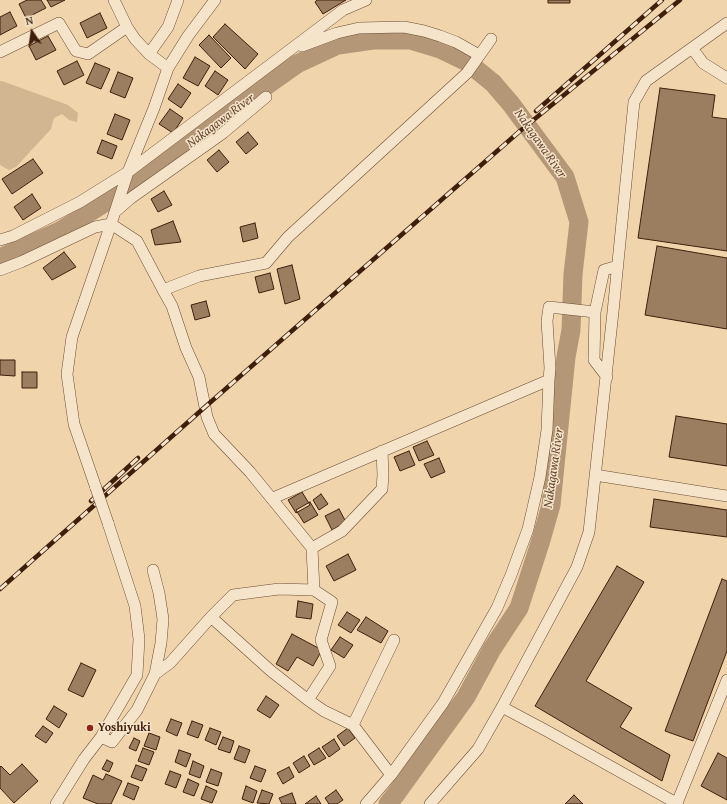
<!DOCTYPE html>
<html>
<head>
<meta charset="utf-8">
<style>
	body { margin:0 }
	#map { position:relative; width:727px; height:804px; overflow:hidden; background:#f0d5ac; font-family:"Gentium Book Plus",serif }
	canvas { display:block }
	.north { position:absolute; left:12px; top:12px; width:40px; height:40px; -webkit-text-stroke:3px #f5e4c9; paint-order:stroke; rotate:347deg; font-size:11px; font-weight:700; line-height:16px; text-align:center; color:#3e1f0c }
	.north::after { content:''; display:block; margin:auto; width:14px; height:18px; background:#3e1f0c; clip-path:polygon(50% 0,100% 100%,50% 72%,0 100%) }
</style>
</head>
<body>
<div id="map">
<canvas width="727" height="804"></canvas>
<div class="north">N</div>
</div>
<script>
const ctx = document.querySelector('canvas').getContext('2d');
ctx.lineJoin = 'round';
function fillPath(path, color) { ctx.fillStyle = color; ctx.fill(path, 'evenodd'); }
const poly = rows => new Path2D(rows.map(r => 'M' + r).join(''));
function stroke(path, color, width, dash) { ctx.strokeStyle = color; ctx.lineWidth = width; ctx.lineCap = dash ? 'butt' : 'round'; ctx.setLineDash(dash || []); ctx.stroke(path); }
function label(font, color, halo, rows, align = 'center') {
  ctx.font = font + ' "Gentium Book Plus",serif'; ctx.lineWidth = 3; ctx.setLineDash([]); ctx.textBaseline = 'middle'; ctx.strokeStyle = halo; ctx.fillStyle = color; for (const [text, x, y, turn = 0] of rows) {
    ctx.save(); ctx.translate(x, y); ctx.rotate((+turn || 0) * Math.PI / 180); ctx.textAlign = isNaN(turn) ? turn : align; if (halo) ctx.strokeText(text, 0, 0); ctx.fillText(text, 0, 0); ctx.restore();
  }
}
fillPath(poly([
	[0,81,2,81,68,105,78,113,77,122,69,120,62,114,54,118,51,129,16,167,9,170,0,165]
]), '#d2b691');
stroke(poly([
	[0,258,60,231,144,178,249,98,297,64,338,45,373,40,410,40,440,49,467,62,493,83,511,104,565,177,579,222,573,274,571,330,566,357,551,505,541,540,519,608,492,649,466,697,396,794,388,804]
]), '#b39776', 19);
const building = poly([
	[27,0,41,0,46,8,26,18,19,4,27,0],
	[47,0,65,0,51,7,47,0],
	[317,0,346,0,323,14,315,2,317,0],
	[548,0,570,0,570,3,548,3,548,0],
	[10,12,17,26,0,35,0,17,10,12],
	[100,13,107,28,87,38,80,23,100,13],
	[225,24,258,54,245,69,213,37,225,24],
	[209,35,231,58,221,68,199,45,209,35],
	[48,36,56,50,36,60,29,46,48,36],
	[195,57,210,66,198,86,183,78,195,57],
	[77,61,84,75,64,85,57,71,77,61],
	[95,63,110,69,101,89,86,83,95,63],
	[215,71,228,80,218,95,205,86,215,71],
	[118,72,133,78,125,98,110,92,118,72],
	[178,84,191,93,181,108,168,99,178,84],
	[660,88,715,95,712,117,727,119,727,251,638,238,660,88],
	[170,109,183,118,173,133,159,124,170,109],
	[115,114,130,120,122,140,107,134,115,114],
	[248,132,258,144,246,154,236,142,248,132],
	[102,140,117,146,112,159,97,153,102,140],
	[219,150,229,162,217,172,207,160,219,150],
	[33,159,43,173,12,194,2,179,33,159],
	[164,191,172,205,158,212,151,199,164,191],
	[32,194,41,208,23,220,14,207,32,194],
	[173,221,181,242,155,245,151,230,173,221],
	[255,223,258,238,243,242,240,227,255,223],
	[657,246,727,258,727,329,645,315,657,246],
	[64,252,76,267,52,280,43,268,64,252],
	[292,265,300,299,285,304,277,269,292,265],
	[270,273,274,289,259,293,255,277,270,273],
	[206,301,210,316,195,320,191,305,206,301],
	[0,360,15,360,15,376,0,375,0,360],
	[22,372,37,372,37,388,22,388,22,372],
	[676,416,727,424,727,466,669,457,676,416],
	[427,441,434,455,419,461,413,447,427,441],
	[409,451,415,465,400,471,394,457,409,451],
	[439,458,445,472,431,478,424,464,439,458],
	[302,492,310,505,296,513,288,500,302,492],
	[321,494,328,504,319,510,313,500,321,494],
	[654,499,727,510,727,537,650,527,654,499],
	[310,502,318,515,304,523,296,510,310,502],
	[339,509,346,522,332,530,325,516,339,509],
	[348,554,356,570,334,581,326,566,348,554],
	[617,566,644,582,586,681,632,708,620,727,670,755,662,781,535,706,617,566],
	[722,579,727,581,727,651,693,741,665,731,722,579],
	[298,601,313,604,311,619,296,617,298,601],
	[347,612,360,620,351,633,338,625,347,612],
	[366,617,388,631,381,643,357,630,366,617],
	[292,634,322,650,313,666,297,657,288,671,276,664,292,634],
	[340,637,353,645,344,658,331,650,340,637],
	[81,663,96,670,83,697,68,690,81,663],
	[266,696,279,705,270,718,257,710,266,696],
	[54,706,67,714,59,728,46,719,54,706],
	[171,719,182,723,177,736,166,731,171,719],
	[192,721,203,725,198,738,187,734,192,721],
	[43,726,53,733,46,743,35,736,43,726],
	[210,728,221,732,216,745,205,740,210,728],
	[348,728,355,738,344,746,337,736,348,728],
	[149,733,160,737,156,750,144,746,149,733],
	[223,737,234,741,230,753,218,749,223,737],
	[134,738,140,741,136,751,129,748,134,738],
	[334,739,340,749,329,757,322,747,334,739],
	[239,746,250,750,245,763,234,759,239,746],
	[143,748,154,752,149,765,138,761,143,748],
	[319,748,326,758,314,765,308,755,319,748],
	[179,750,191,754,186,767,175,762,179,750],
	[718,753,727,758,727,800,701,786,718,753],
	[304,756,310,766,299,773,293,763,304,756],
	[107,760,113,763,109,772,102,769,107,760],
	[193,761,204,766,200,778,189,774,193,761],
	[22,764,38,781,14,803,0,788,0,767,1,766,10,775,22,764],
	[136,765,147,769,142,781,131,777,136,765],
	[255,766,266,770,261,782,250,778,255,766],
	[289,767,294,777,283,784,277,773,289,767],
	[211,769,222,773,218,786,206,782,211,769],
	[170,771,181,775,176,788,165,784,170,771],
	[106,774,122,781,111,804,98,804,83,798,93,775,103,780,106,774],
	[188,779,199,784,194,796,183,792,188,779],
	[128,783,139,787,134,800,123,795,128,783],
	[206,786,217,791,212,803,201,799,206,786],
	[246,786,257,791,253,803,242,799,246,786],
	[262,790,273,794,269,804,257,803,262,790],
	[336,790,343,800,337,804,329,804,325,798,336,790],
	[292,793,296,804,282,804,279,798,292,793],
	[574,795,583,804,565,804,574,795],
	[316,796,321,804,305,804,316,796]
]);
fillPath(building, '#9b7e5f');
stroke(building, '#3e1f0c', 1);
const minor = poly([
	[114,0,127,27,135,39,149,54,168,68],
	[301,45,302,46,337,33,359,28,404,27,424,31,440,36,456,42,479,55],
	[692,48,703,63,727,78],
	[0,52,59,23,76,51,88,54,127,27],
	[149,54,168,27,178,0],
	[116,211,131,198,223,133,266,97],
	[0,240,13,236,80,202,128,172,343,10,366,0],
	[0,270,21,262,95,227,111,224,137,241,163,290,172,306,186,348,199,377,207,417,214,434,250,472,312,548,314,590,279,589,233,595,211,617,170,663,155,674,137,710,112,742,101,737],
	[163,290,199,276,266,263,288,237,467,73,491,39],
	[607,377,594,360,595,312,604,270,618,266],
	[595,475,727,496],
	[96,488,74,424,67,374,72,337,111,224,128,172,154,108,168,68,188,36,215,0],
	[273,498,549,380,550,368,547,321,549,307,595,312],
	[312,548,342,531,382,489,383,475,382,451],
	[153,570,159,593,163,619,161,643,155,674],
	[211,617,271,671,308,700,324,711,353,725],
	[308,700,330,666,321,640,332,602,314,590],
	[502,707,547,731,678,804],
	[391,775,353,725,394,640],
	[677,803,727,680],
	[56,804,84,759,101,737,137,675,139,639,135,606,108,523],
	[366,804,391,775,443,703,497,608,511,575,528,529,540,477,547,430,549,380],
	[430,804,478,749,502,707,577,567,589,532,613,312,634,102,646,81,727,23]
]);
stroke(minor, '#6a4c34', 12);
stroke(minor, '#f5e4c9', 11);
const rail = poly([
	[536,111,662,0],
	[91,501,138,458],
	[0,589,205,407,520,131,680,0]
]);
stroke(rail, '#3e1f0c', 4.5);
stroke(rail, '#f5e4c9', 3, [9]);
const minorBridge = poly([
	[96,488,108,523]
]);
stroke(minorBridge, '#6a4c34', 12, []);
stroke(minorBridge, '#f5e4c9', 11);
for (const [x, y, r, color] of [
	[90,728,4,"#8f2418"]
]) { const dot = new Path2D(); dot.arc(x, y, r, 0, 2 * Math.PI); ctx.fillStyle = color; ctx.fill(dot); stroke(dot, '#f5e4c9', 1.5); }
label('bold 12px', '#3e1f0c', '#f5e4c9', [
	["Yoshiyuki",98,728]
], 'left');
label('italic 13px', '#674931', '#f5e4c9', [
	["Nakagawa River",221,121,-37],
	["Nakagawa River",540,144,55],
	["Nakagawa River",554,468,-82]
]);
</script>
</body>
</html>
